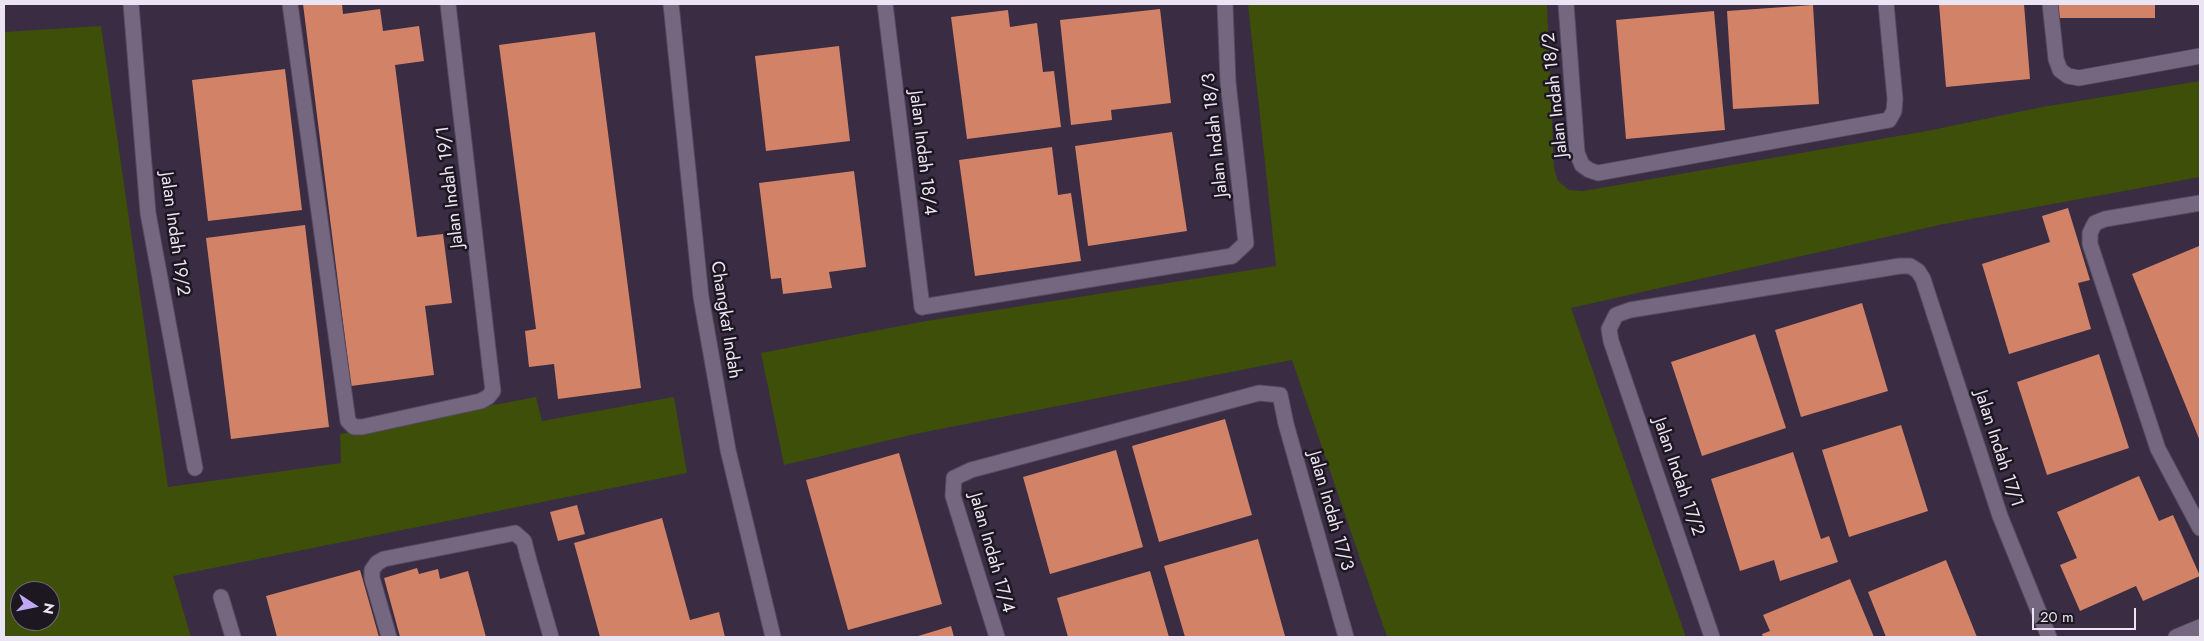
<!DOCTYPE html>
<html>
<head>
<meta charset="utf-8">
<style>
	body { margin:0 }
	#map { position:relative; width:2204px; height:641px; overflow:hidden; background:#392c43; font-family:Jost,sans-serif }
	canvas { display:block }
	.frame { position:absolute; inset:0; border:5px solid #ebe4f3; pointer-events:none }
	.north { position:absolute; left:10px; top:581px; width:50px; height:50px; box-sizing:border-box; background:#1d1722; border:1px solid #6f6976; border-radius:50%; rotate:101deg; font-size:14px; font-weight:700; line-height:20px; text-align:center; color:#ebe4f3 }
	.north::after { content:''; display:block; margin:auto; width:18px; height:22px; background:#c0a8f3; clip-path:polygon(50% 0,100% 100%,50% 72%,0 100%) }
	.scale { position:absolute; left:2032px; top:608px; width:104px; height:22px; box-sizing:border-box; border:2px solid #ebe4f3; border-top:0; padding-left:6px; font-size:15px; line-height:18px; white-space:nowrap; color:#ebe4f3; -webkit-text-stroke:4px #1d1722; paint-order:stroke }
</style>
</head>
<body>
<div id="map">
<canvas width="2204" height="641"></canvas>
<div class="frame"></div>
<div class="north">N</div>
<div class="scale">20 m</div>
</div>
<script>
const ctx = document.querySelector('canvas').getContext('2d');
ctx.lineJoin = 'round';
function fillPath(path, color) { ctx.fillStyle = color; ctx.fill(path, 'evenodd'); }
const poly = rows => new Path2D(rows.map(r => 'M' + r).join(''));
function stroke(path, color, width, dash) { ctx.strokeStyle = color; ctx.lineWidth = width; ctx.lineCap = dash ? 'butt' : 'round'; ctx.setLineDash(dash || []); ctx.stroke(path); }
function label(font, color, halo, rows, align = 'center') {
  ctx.font = font + ' Jost,sans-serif'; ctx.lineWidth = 5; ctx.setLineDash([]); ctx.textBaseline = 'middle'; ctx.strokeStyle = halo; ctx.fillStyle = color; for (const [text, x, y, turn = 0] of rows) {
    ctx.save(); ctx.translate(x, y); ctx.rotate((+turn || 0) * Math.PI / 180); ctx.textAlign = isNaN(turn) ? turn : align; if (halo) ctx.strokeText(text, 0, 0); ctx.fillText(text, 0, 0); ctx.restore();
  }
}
fillPath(poly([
	[1248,4,1547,4,1554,168,1558,181,1569,190,1583,191,1927,131,2042,107,2200,81,2200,177,1944,224,1571,308,1686,637,1387,637,1292,360,915,434,784,465,761,353,926,321,1276,266],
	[101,26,168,487,341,463,340,434,536,397,542,421,674,397,687,473,173,576,191,637,4,637,4,32],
	[20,591,50,591,50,621,20,621]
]), '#3d4f09');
fillPath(poly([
	[303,4,342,4,343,14,380,9,383,31,419,26,424,61,395,65,417,237,443,234,452,303,425,306,434,375,351,386],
	[1939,4,2024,4,2030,79,1946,87],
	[2057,4,2155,4,2155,18,2057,18],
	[1813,5,1819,104,1733,109,1727,11],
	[1160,9,1171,103,1111,110,1112,120,1071,125,1060,20],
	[1008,10,1010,27,1037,23,1043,72,1054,71,1061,127,967,139,951,17],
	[1714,11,1725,130,1626,139,1616,20],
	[595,32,641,388,558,399,554,364,529,367,525,331,536,329,499,45],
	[839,46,850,141,766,151,755,56],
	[285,69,302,210,208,221,192,80],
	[1172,132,1187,231,1088,246,1075,146],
	[1052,147,1058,195,1071,193,1081,261,975,276,959,160],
	[854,171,866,267,829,272,832,288,783,294,781,278,771,279,759,183],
	[2068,208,2090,280,2078,283,2091,329,2009,354,1982,264,2050,242,2042,216],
	[305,225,329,427,231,439,206,238],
	[2199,246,2200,249,2200,441,2132,274],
	[1862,303,1888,391,1801,417,1775,330],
	[1755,334,1786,428,1702,456,1671,362],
	[2099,354,2129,448,2047,475,2017,382],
	[1225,419,1252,515,1159,542,1132,446],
	[1901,425,1928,511,1849,537,1822,450],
	[1116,450,1143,547,1050,574,1023,477],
	[1793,452,1821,539,1829,536,1838,562,1780,581,1774,560,1740,571,1711,479],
	[899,453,942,604,848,630,806,480],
	[2139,476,2159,521,2173,515,2200,576,2143,601,2136,586,2080,611,2060,565,2077,558,2057,512],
	[577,505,585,534,558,541,550,512],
	[662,518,690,620,719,612,725,637,600,637,574,543],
	[1258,539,1285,636,1185,637,1164,566],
	[1946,560,1977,637,1886,637,1868,592],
	[417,568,419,574,438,569,440,579,468,571,486,637,400,637,384,578],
	[360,570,379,637,277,637,266,596],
	[1150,571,1169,637,1068,637,1057,598],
	[1850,579,1874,637,1763,637,1762,634,1770,631,1763,615],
	[951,626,954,637,915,637]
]), '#d28267');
const lane = poly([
	[290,4,348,421,354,427,362,427,481,401,488,397,493,391,490,366],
	[2050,4,2056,59,2060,70,2068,76,2079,78,2200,56],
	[2200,203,2105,219,2095,223,2090,233,2090,244,2158,449,2200,528],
	[922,307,1232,256],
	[389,637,372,578,372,570,377,563,384,559,515,533,524,541,528,557]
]);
const street = poly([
	[131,4,148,213,195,468],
	[448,4,490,366],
	[885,4,922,307],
	[1225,4,1228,82,1246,243,1232,256],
	[1566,4,1577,153,1582,165,1589,170,1598,173,1889,120,1894,111,1895,99,1886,4],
	[528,557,551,637],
	[221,597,233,637],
	[997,637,953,496,954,478,971,470,1259,393,1280,395,1286,424,1346,637],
	[1712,637,1611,341,1609,329,1616,315,1630,310,1900,266,1910,266,1918,271,1923,279,2000,516,2049,637],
	[2176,637,2200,627]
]);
const secondary = poly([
	[671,4,701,297,728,450,773,637]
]);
stroke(lane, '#554a5e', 17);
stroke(street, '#554a5e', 17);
stroke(secondary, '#554a5e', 17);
stroke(lane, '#756780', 15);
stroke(street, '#756780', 15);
stroke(secondary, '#756780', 15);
label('18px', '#ebe4f3', '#1d1722', [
	["Jalan Indah 18/2",1556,95,-96],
	["Jalan Indah 18/3",1216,135,-96],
	["Jalan Indah 18/4",922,153,83],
	["Jalan Indah 19/1",451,187,-97],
	["Jalan Indah 19/2",174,234,82],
	["Changkat Indah",725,320,81],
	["Jalan Indah 17/1",1998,449,72],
	["Jalan Indah 17/2",1678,477,71],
	["Jalan Indah 17/3",1330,511,74],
	["Jalan Indah 17/4",991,553,74]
]);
</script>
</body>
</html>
